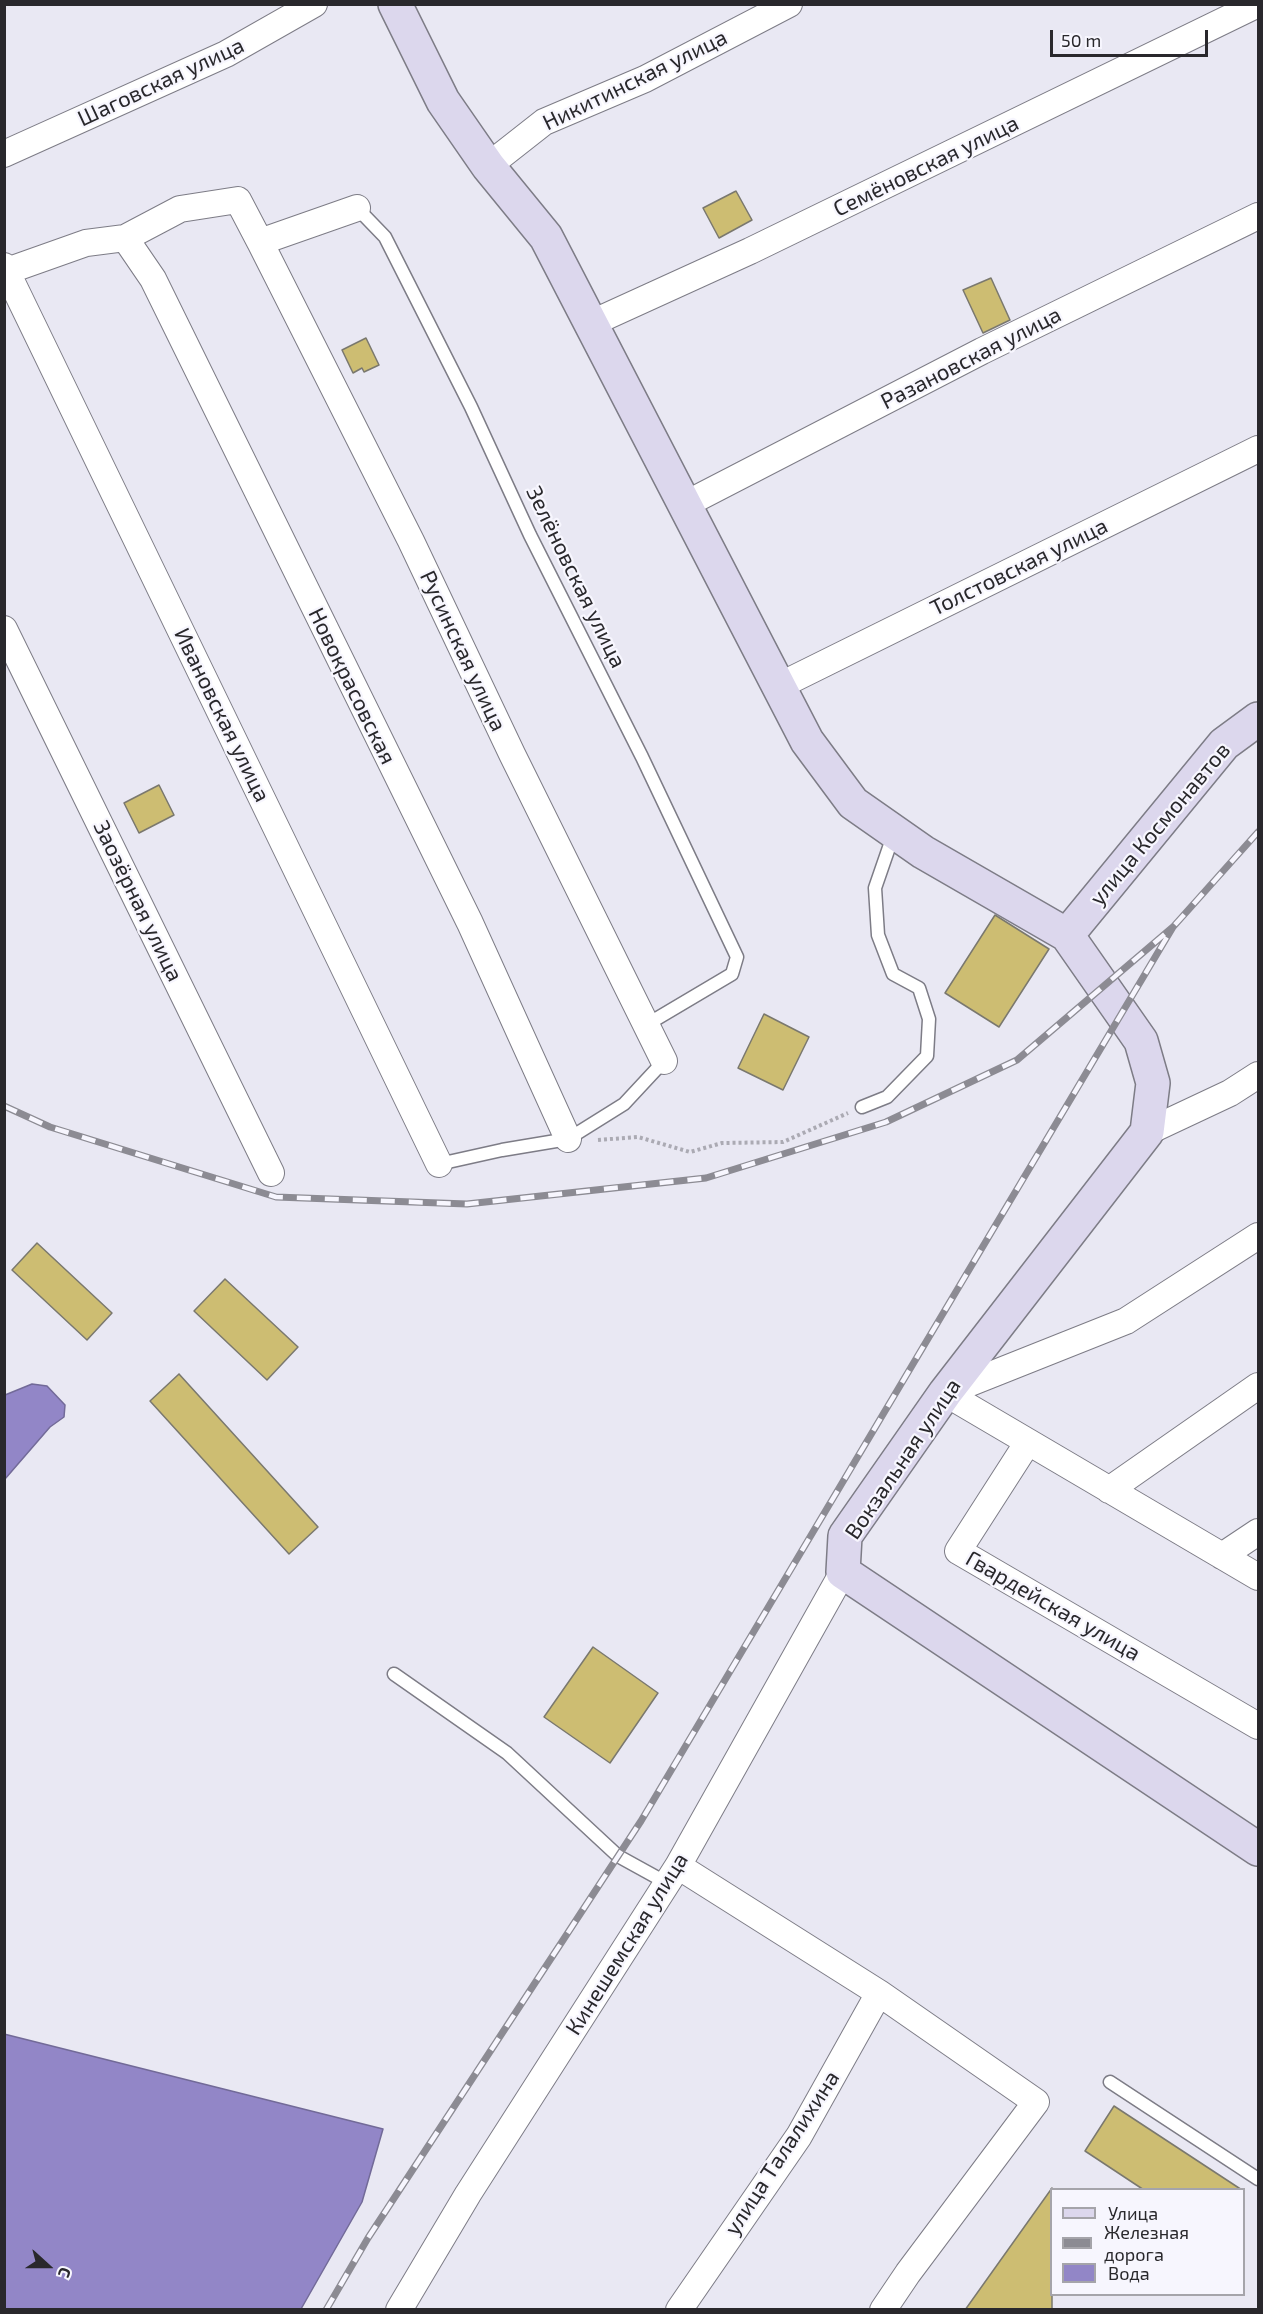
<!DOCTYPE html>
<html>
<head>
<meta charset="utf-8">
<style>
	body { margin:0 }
	#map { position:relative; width:1263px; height:2314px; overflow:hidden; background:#e9e8f3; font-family:"Exo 2",sans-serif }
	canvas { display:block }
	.frame { position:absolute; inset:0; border:6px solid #29282c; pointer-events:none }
	.legend { position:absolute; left:1050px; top:2188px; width:195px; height:108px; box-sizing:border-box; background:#f7f6fe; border:2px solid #a5a4aa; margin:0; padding:8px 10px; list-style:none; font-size:18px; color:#29282c }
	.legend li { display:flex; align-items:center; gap:12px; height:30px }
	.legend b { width:30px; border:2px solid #a5a4aa }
	.north { position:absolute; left:18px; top:2236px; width:60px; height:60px; -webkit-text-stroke:4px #f7f6fe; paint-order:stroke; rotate:111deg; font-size:16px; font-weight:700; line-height:24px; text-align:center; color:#29282c }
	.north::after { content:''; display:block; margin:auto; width:21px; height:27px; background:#29282c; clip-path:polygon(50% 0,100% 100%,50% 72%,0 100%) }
	.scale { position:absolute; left:1050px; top:30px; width:158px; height:27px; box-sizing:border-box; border:3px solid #29282c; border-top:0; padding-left:8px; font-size:18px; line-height:21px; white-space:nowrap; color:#29282c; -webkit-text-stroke:4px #f7f6fe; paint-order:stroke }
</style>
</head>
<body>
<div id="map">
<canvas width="1263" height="2314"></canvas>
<div class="frame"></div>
<ul class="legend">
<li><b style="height:8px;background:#dcd7ed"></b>Улица</li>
<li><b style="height:8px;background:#8c8b93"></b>Железная дорога</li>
<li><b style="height:16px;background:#9286c7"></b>Вода</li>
</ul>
<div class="north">С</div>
<div class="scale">50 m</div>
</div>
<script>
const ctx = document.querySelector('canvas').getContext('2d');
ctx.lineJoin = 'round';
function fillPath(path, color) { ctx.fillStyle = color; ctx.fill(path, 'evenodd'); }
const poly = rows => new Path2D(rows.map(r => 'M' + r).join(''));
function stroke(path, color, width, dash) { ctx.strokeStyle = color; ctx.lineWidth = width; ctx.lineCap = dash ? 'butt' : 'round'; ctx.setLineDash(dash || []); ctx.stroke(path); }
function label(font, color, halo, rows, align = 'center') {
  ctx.font = font + ' "Exo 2",sans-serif'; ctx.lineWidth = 4.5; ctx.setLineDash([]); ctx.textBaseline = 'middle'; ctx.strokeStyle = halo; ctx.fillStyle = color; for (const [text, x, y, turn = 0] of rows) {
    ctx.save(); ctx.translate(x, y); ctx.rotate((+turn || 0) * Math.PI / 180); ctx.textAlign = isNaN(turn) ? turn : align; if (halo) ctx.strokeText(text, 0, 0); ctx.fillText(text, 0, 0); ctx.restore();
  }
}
const water = poly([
	[32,1384,47,1386,65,1405,64,1417,50,1427,5,1479,5,1395,32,1384],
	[4,2034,383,2129,362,2202,301,2309,5,2309,4,2034]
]);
fillPath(water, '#9286c7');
stroke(water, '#726a98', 1.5);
const building = poly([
	[736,191,752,220,719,238,703,208,736,191],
	[991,278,1010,320,983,333,963,290,991,278],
	[366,338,379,365,364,372,362,368,353,373,342,350,366,338],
	[159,785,174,815,139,833,124,803,159,785],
	[995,915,1049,949,999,1027,945,993,995,915],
	[764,1014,809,1037,783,1090,738,1068,764,1014],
	[37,1243,112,1313,87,1340,12,1270,37,1243],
	[225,1279,298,1347,267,1380,194,1311,225,1279],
	[179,1374,318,1527,289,1554,150,1401,179,1374],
	[593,1647,658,1693,610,1763,544,1717,593,1647],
	[1114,2106,1242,2190,1144,2190,1085,2151,1114,2106],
	[1052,2188,1052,2310,965,2310,1052,2188]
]);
fillPath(building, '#cdbd72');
stroke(building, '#7a786e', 1.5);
const lane = poly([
	[357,208,385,237,471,407,530,535,642,757,737,957,732,974,646,1025],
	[862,1107,887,1097,927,1056,929,1019,919,988,893,974,878,935,875,888,894,833],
	[439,1164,502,1150,568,1139,624,1104,664,1061],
	[394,1674,507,1753,618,1856,667,1883],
	[1110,2082,1258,2179]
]);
const street = poly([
	[4,154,226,54,314,4],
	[488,166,544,122,645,79,789,4],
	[125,238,153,279,470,923,568,1139],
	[260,242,411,541,512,754,664,1061],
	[4,266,439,1164],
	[7,271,86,243,125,238,180,209,238,200,260,242,357,208],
	[592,323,750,251,1258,4],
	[686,504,982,351,1258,216],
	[4,629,271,1173],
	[779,686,1258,449],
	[1147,1132,1230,1093,1258,1075],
	[945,1393,1258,1577],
	[945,1393,1126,1321,1258,1236],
	[1028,1442,958,1551,1258,1726],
	[1109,1490,1258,1386],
	[1222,1556,1258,1532],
	[678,1866,879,1993,1036,2102,908,2273,883,2310],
	[399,2310,468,2194,678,1866,843,1572],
	[679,2310,799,2136,879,1993]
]);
const secondary = poly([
	[395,4,443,101,488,166,546,237,807,741,853,803,923,852,1067,935,1141,1041,1153,1083,1147,1132,945,1393,845,1536,843,1572,1258,1849],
	[1067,935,1224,744,1258,719]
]);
stroke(lane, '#7d7c86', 15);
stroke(street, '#7d7c86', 28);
stroke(secondary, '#7d7c86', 36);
stroke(poly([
	[598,1140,638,1137,690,1152,722,1143,783,1142,848,1113]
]), '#abaab3', 4, [3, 3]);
stroke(lane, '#fff', 12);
stroke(street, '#fff', 26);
stroke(secondary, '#dcd7ed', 33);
const rail = poly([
	[4,1106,50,1127,276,1197,467,1204,706,1178,886,1122,1017,1060,1173,927,1258,832],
	[326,2310,368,2238,641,1821,1173,927]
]);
stroke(rail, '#8c8b93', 7);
stroke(rail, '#f7f6fe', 4.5, [14]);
label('22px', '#29282c', '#f7f6fe', [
	["Никитинская улица",635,80,-26],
	["Шаговская улица",161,82,-25],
	["Семёновская улица",926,166,-26],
	["Разановская улица",971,358,-27],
	["Толстовская улица",1019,567,-26],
	["Зелёновская улица",576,577,64],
	["Русинская улица",463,651,65],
	["Новокрасовская",352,686,64],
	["Ивановская улица",222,715,64],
	["улица Космонавтов",1160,824,-50],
	["Заозёрная улица",138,901,64],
	["Вокзальная улица",903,1459,-56],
	["Гвардейская улица",1053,1606,30],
	["Кинешемская улица",627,1944,-58],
	["улица Талалихина",782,2153,-57]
]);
</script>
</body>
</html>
